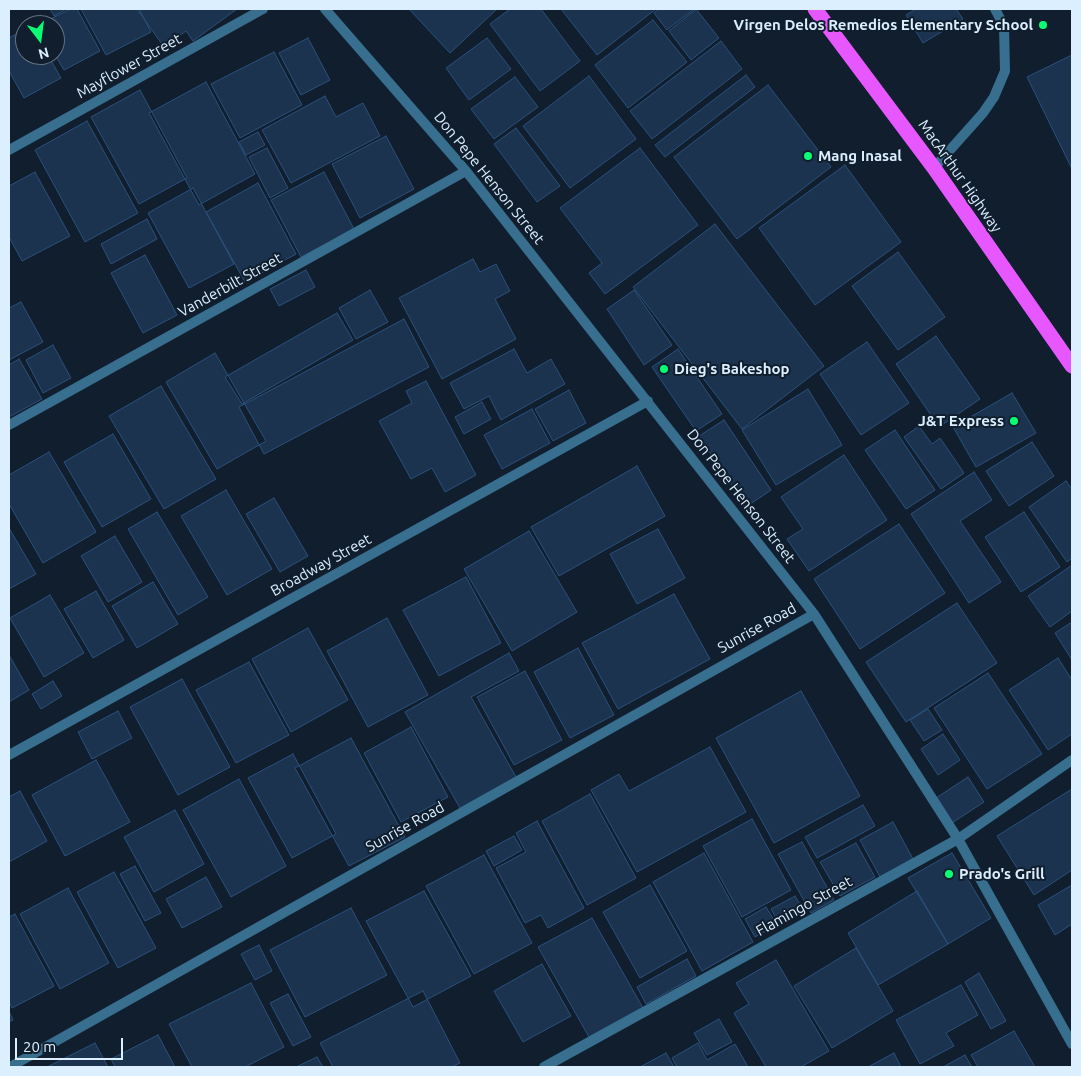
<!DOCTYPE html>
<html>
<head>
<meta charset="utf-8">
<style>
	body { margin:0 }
	#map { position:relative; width:1081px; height:1076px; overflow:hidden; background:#101e2d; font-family:Ubuntu,sans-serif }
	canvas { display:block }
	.frame { position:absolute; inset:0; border:10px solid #dcefff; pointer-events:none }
	.north { position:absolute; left:15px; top:15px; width:50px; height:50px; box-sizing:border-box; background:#101e2d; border:1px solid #627281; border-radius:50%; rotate:165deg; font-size:14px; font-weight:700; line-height:20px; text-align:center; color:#dcefff }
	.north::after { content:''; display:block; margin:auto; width:18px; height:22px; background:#08ff73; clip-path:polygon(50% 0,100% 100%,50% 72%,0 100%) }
	.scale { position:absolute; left:15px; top:1038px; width:108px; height:22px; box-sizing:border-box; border:2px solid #dcefff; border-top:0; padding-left:6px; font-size:15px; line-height:18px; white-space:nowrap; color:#dcefff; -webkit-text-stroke:4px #101e2d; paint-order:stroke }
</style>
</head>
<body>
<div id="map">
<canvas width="1081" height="1076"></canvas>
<div class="frame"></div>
<div class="north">N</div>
<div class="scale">20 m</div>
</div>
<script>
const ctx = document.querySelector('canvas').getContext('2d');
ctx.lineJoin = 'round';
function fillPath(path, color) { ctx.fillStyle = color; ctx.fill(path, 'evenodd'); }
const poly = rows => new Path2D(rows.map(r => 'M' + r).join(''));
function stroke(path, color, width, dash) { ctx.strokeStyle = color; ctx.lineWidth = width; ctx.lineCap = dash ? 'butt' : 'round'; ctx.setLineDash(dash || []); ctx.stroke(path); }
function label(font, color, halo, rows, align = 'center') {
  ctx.font = font + ' Ubuntu,sans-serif'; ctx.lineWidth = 4; ctx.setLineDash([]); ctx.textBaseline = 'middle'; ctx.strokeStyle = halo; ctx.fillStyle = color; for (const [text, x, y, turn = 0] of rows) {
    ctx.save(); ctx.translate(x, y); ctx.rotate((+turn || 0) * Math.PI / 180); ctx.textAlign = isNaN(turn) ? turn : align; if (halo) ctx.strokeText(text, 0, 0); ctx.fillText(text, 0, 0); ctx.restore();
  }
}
const building = poly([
	[50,9,66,9,54,16,50,9],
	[70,9,77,9,100,51,64,70,55,55,55,25,39,25,70,9],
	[81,9,139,9,151,32,106,55,81,9],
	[137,9,237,9,193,41,186,31,164,47,137,9],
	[409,9,497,9,450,53,409,9],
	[510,9,541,9,580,61,540,91,490,24,510,9],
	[561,9,656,9,597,55,561,9],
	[659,9,694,9,667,30,654,13,659,9],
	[696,9,719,38,691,60,669,31,696,9],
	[916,9,956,9,963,19,923,43,906,15,916,9],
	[653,20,687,62,628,108,595,65,653,20],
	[25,29,25,55,48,55,61,78,24,98,9,71,9,38,25,29],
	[308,38,330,80,301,95,279,53,308,38],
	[487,38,511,69,469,100,446,68,487,38],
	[721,41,742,69,652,139,630,111,721,41],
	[274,52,302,105,240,138,211,84,274,52],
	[1072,55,1072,169,1027,77,1072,55],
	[746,75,755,87,665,157,655,145,746,75],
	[589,76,636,139,570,188,523,126,589,76],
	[515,77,538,107,494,139,471,109,515,77],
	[206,82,255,174,199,205,149,113,206,82],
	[768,85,831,167,737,239,674,157,768,85],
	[140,90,187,178,139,204,91,117,140,90],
	[325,96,336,117,363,103,380,136,291,183,262,130,325,96],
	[87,121,138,213,85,242,35,150,87,121],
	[516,128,560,186,537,202,494,144,516,128],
	[258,132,265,145,246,155,239,142,258,132],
	[386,136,414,189,360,218,332,164,386,136],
	[267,148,288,188,270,198,249,157,267,148],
	[640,148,698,225,605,294,589,273,602,263,560,208,640,148],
	[845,165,901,242,815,305,759,228,845,165],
	[35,172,70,236,22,261,9,237,9,186,35,172],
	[324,172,354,229,301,257,271,200,324,172],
	[258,183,296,254,245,282,206,212,258,183],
	[193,188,234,264,189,288,148,213,193,188],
	[147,219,157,239,111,264,101,244,147,219],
	[715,224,824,366,742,429,633,287,715,224],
	[898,252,945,317,898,350,852,286,898,252],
	[145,255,177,315,143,333,111,273,145,255],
	[473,259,480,272,496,264,510,291,495,299,516,339,442,379,399,298,473,259],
	[306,270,315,287,279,306,270,289,306,270],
	[370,290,388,322,356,339,339,308,370,290],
	[634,290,672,345,644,365,607,309,634,290],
	[21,302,43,342,9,360,9,308,21,302],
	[337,313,353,340,242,404,225,377,337,313],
	[404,319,429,367,264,454,239,407,404,319],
	[936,336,980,399,939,427,896,364,936,336],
	[867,342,909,403,861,435,820,374,867,342],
	[53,345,71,378,43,393,26,360,53,345],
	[514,349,527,373,551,359,565,384,501,420,489,396,464,409,450,383,514,349],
	[678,349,722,414,696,431,652,367,678,349],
	[215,353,266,441,217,469,166,382,215,353],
	[19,359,42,399,9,417,9,365,19,359],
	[426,381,476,475,445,492,432,468,411,479,379,421,412,403,406,391,426,381],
	[161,386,216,479,164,509,109,416,161,386],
	[808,389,842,445,776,485,742,430,808,389],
	[569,390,586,423,553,441,535,409,569,390],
	[1012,393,1036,433,976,467,953,427,1012,393],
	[482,402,491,419,464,434,455,417,482,402],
	[532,409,550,443,502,469,484,435,532,409],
	[724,420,771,490,746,507,699,436,724,420],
	[919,426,932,444,940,438,964,473,941,489,904,437,919,426],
	[895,430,935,490,906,509,865,450,895,430],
	[113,434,151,499,102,527,64,462,113,434],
	[1032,442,1054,476,1009,506,986,471,1032,442],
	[49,452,96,532,43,563,9,504,9,475,49,452],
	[844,455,887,520,809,571,787,539,803,529,781,497,844,455],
	[637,466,665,516,559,576,531,527,637,466],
	[974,472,992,500,960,521,1001,582,969,603,911,514,974,472],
	[1066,481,1072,489,1072,558,1067,562,1029,507,1066,481],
	[226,490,272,569,227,595,181,516,226,490],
	[274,498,308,556,280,572,246,514,274,498],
	[157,512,208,597,178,615,128,529,157,512],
	[1024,512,1060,567,1021,592,985,537,1024,512],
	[899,524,945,593,860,649,814,579,899,524],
	[9,528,36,574,9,589,9,528],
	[658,529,685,578,637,604,610,554,658,529],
	[529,531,577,612,512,651,464,569,529,531],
	[115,536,142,582,108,602,81,556,115,536],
	[1072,565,1072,611,1050,627,1028,596,1072,565],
	[466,577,501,643,439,676,403,610,466,577],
	[153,582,178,624,137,648,112,606,153,582],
	[96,591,124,640,93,658,64,609,96,591],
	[674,594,710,659,618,709,582,643,674,594],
	[50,595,84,653,44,677,10,618,50,595],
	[957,603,997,663,906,722,866,662,957,603],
	[387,618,428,695,368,727,327,651,387,618],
	[1072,622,1072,660,1055,633,1072,622],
	[308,628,348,700,291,732,252,659,308,628],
	[578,648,614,715,570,738,534,672,578,648],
	[509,653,519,671,471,697,516,777,460,808,405,712,509,653],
	[9,655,29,690,9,702,9,655],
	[1058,658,1072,680,1072,734,1048,750,1009,690,1058,658],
	[249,662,289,735,236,763,196,690,249,662],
	[525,671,562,740,514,765,477,697,525,671],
	[988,673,1042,754,987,789,934,708,988,673],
	[182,679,230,767,178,795,130,707,182,679],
	[53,681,62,696,41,709,32,694,53,681],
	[801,691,860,796,774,843,716,738,801,691],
	[928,709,942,730,924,741,910,720,928,709],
	[118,711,132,738,92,759,78,732,118,711],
	[411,727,448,797,401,822,364,753,411,727],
	[943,734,960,760,938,775,921,749,943,734],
	[351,738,405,837,349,866,295,768,351,738],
	[710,747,746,812,637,872,591,790,619,774,629,791,710,747],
	[293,754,336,834,292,858,248,778,293,754],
	[96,760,130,822,65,856,32,795,96,760],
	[968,777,984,802,952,823,936,798,968,777],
	[239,779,286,866,231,897,183,810,239,779],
	[1072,789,1072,870,1034,895,997,836,1072,789],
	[20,791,47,841,9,862,9,797,20,791],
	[590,794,636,878,587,905,542,821,590,794],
	[863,805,875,826,817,858,805,837,863,805],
	[175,810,204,864,154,892,124,837,175,810],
	[752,819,791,890,742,917,703,846,752,819],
	[537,821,584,908,548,928,541,915,525,923,496,868,526,852,516,833,537,821],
	[893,822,913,859,880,877,860,840,893,822],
	[514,836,522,850,494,866,486,851,514,836],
	[802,842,834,900,811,913,778,854,802,842],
	[856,843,875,877,840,896,820,862,856,843],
	[704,853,753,942,702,971,653,882,704,853],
	[952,853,991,918,948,944,908,878,952,853],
	[484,855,532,943,474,974,426,886,484,855],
	[135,866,161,913,145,921,120,874,135,866],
	[114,872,156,948,118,968,77,892,114,872],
	[206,877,222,907,182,928,166,899,206,877],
	[650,885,687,951,640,978,603,912,650,885],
	[1072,885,1072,924,1055,935,1038,905,1072,885],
	[68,888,109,963,60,989,20,914,68,888],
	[424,891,471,976,413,1007,366,921,424,891],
	[917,891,948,944,878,985,848,933,917,891],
	[795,896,804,911,780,925,771,909,795,896],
	[766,907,777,925,755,937,745,919,766,907],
	[351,908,387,975,305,1017,270,950,351,908],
	[15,914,54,986,12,1008,9,1002,9,917,15,914],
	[592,918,643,1008,589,1037,538,947,592,918],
	[259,945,272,971,255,980,241,954,259,945],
	[856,948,893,1011,832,1048,794,986,856,948],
	[687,959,696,976,646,1004,637,987,687,959],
	[776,960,829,1051,801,1067,766,1067,734,1013,749,1004,736,983,776,960],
	[542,964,571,1016,523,1042,494,991,542,964],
	[979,973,1006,1021,991,1029,965,982,979,973],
	[251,983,284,1047,245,1067,192,1067,169,1024,251,983],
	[961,985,978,1015,946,1033,954,1046,920,1064,896,1020,961,985],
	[423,991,460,1063,451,1067,333,1067,320,1043,423,991],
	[288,994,311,1037,293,1046,270,1003,288,994],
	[9,1011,13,1020,9,1022,9,1011],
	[719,1019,732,1042,707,1055,694,1033,719,1019],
	[1014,1031,1035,1067,978,1067,971,1055,1014,1031],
	[158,1035,175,1067,115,1067,111,1059,158,1035],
	[95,1043,108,1067,47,1067,95,1043],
	[698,1043,707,1060,735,1044,748,1067,677,1067,672,1058,698,1043],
	[666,1053,674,1067,640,1067,666,1053],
	[894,1053,901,1067,868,1067,894,1053],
	[965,1055,972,1067,943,1067,965,1055],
	[317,1057,323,1067,296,1067,317,1057]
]);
fillPath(building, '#1b334f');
stroke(building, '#2b517d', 1);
stroke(poly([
	[325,9,466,171,814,614,958,839,1072,1044],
	[9,150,263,9],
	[934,168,983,113,994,97,1005,71,1004,26,995,9],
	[9,425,466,171],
	[9,755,648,401],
	[10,1067,814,614],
	[544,1067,958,839,1072,760]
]), '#386f8f', 10);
stroke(poly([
	[815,9,934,168,1072,366]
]), '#e757ff', 15);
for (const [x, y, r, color] of [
	[1043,25,5,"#08ff73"],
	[808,156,5,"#08ff73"],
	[664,369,5,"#08ff73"],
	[1014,421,5,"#08ff73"],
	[949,874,5,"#08ff73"]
]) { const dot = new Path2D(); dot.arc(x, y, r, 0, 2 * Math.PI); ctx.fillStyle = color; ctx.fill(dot); stroke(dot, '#101e2d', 2); }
label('bold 15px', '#dcefff', '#101e2d', [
	["Virgen Delos Remedios Elementary School",1033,25,"right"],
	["Mang Inasal",818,156],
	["Dieg's Bakeshop",674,369],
	["J&T Express",1004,421,"right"],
	["Prado's Grill",959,874]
], 'left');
label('15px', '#dcefff', '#101e2d', [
	["Mayflower Street",129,66,-29],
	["MacArthur Highway",960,176,55],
	["Don Pepe Henson Street",489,178,51],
	["Vanderbilt Street",230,285,-29],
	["Don Pepe Henson Street",741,496,52],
	["Broadway Street",321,565,-29],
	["Sunrise Road",757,628,-29],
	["Sunrise Road",405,827,-29],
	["Flamingo Street",804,906,-29]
]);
</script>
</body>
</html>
